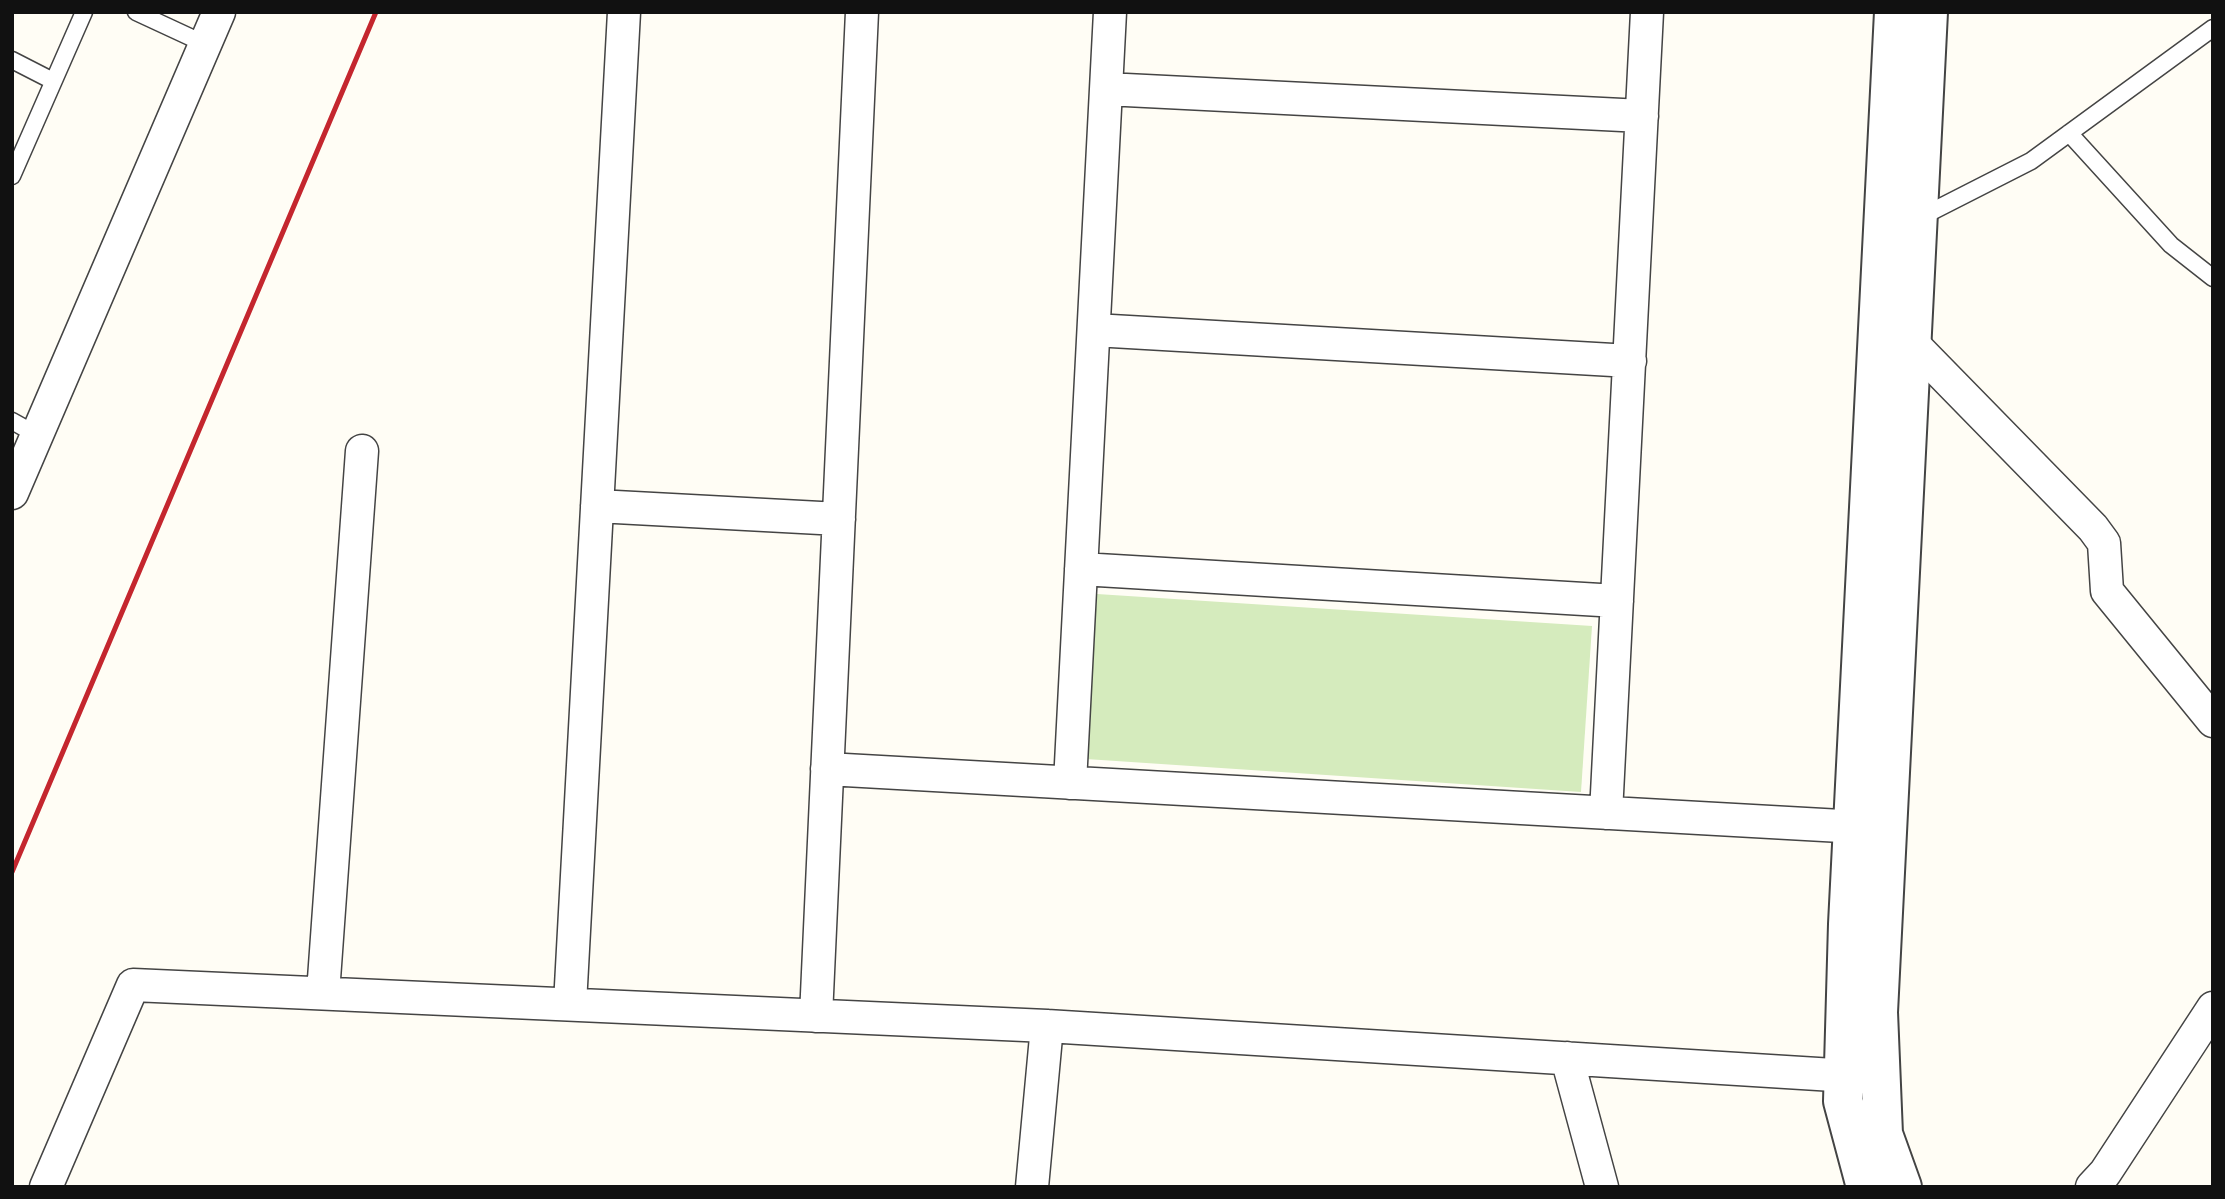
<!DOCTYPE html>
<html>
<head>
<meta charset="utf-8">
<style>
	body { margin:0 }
	#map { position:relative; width:2225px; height:1199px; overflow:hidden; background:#fffdf5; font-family:"Roboto Serif",serif }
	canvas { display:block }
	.frame { position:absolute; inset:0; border:14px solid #111; pointer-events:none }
</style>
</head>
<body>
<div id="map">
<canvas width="2225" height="1199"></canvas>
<div class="frame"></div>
</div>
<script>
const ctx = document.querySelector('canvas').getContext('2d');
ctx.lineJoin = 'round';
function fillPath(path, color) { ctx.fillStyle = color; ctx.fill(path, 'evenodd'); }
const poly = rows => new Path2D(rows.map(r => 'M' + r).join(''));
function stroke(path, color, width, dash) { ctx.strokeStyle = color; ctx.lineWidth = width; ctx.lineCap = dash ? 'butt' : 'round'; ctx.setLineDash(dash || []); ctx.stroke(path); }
fillPath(poly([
	[1097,594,1592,626,1581,792,1086,759]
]), '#d5ebbd');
const service = poly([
	[136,12,205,44],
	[12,60,53,81],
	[2069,133,2171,245,2213,278],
	[12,176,84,12],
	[1919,218,2031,161,2213,28],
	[12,421,37,435]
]);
const minor = poly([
	[1106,89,1642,116],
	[1094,330,1630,361],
	[1896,341,1911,342,2093,528,2104,543,2107,591,2213,721],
	[12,493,219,12],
	[597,506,839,519],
	[1081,569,1617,601],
	[827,769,1877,828],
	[1070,783,1110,12],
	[1606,813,1647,12],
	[323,993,362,451],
	[570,1004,624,12],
	[816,1016,862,12],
	[1567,1058,1602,1187],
	[46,1187,133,985,1047,1026,1866,1077],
	[1032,1187,1047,1026],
	[2092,1187,2105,1173,2213,1008]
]);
const tertiary = poly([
	[1866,1187,1843,1101,1848,924,1894,12],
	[1902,1187,1883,1134,1878,1012,1928,12]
]);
stroke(service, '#444', 19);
stroke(minor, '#444', 35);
stroke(tertiary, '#444', 42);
stroke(service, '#fff', 16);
stroke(minor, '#fff', 32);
stroke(tertiary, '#fff', 38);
stroke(poly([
	[12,872,376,12]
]), '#c4262e', 5);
</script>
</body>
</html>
